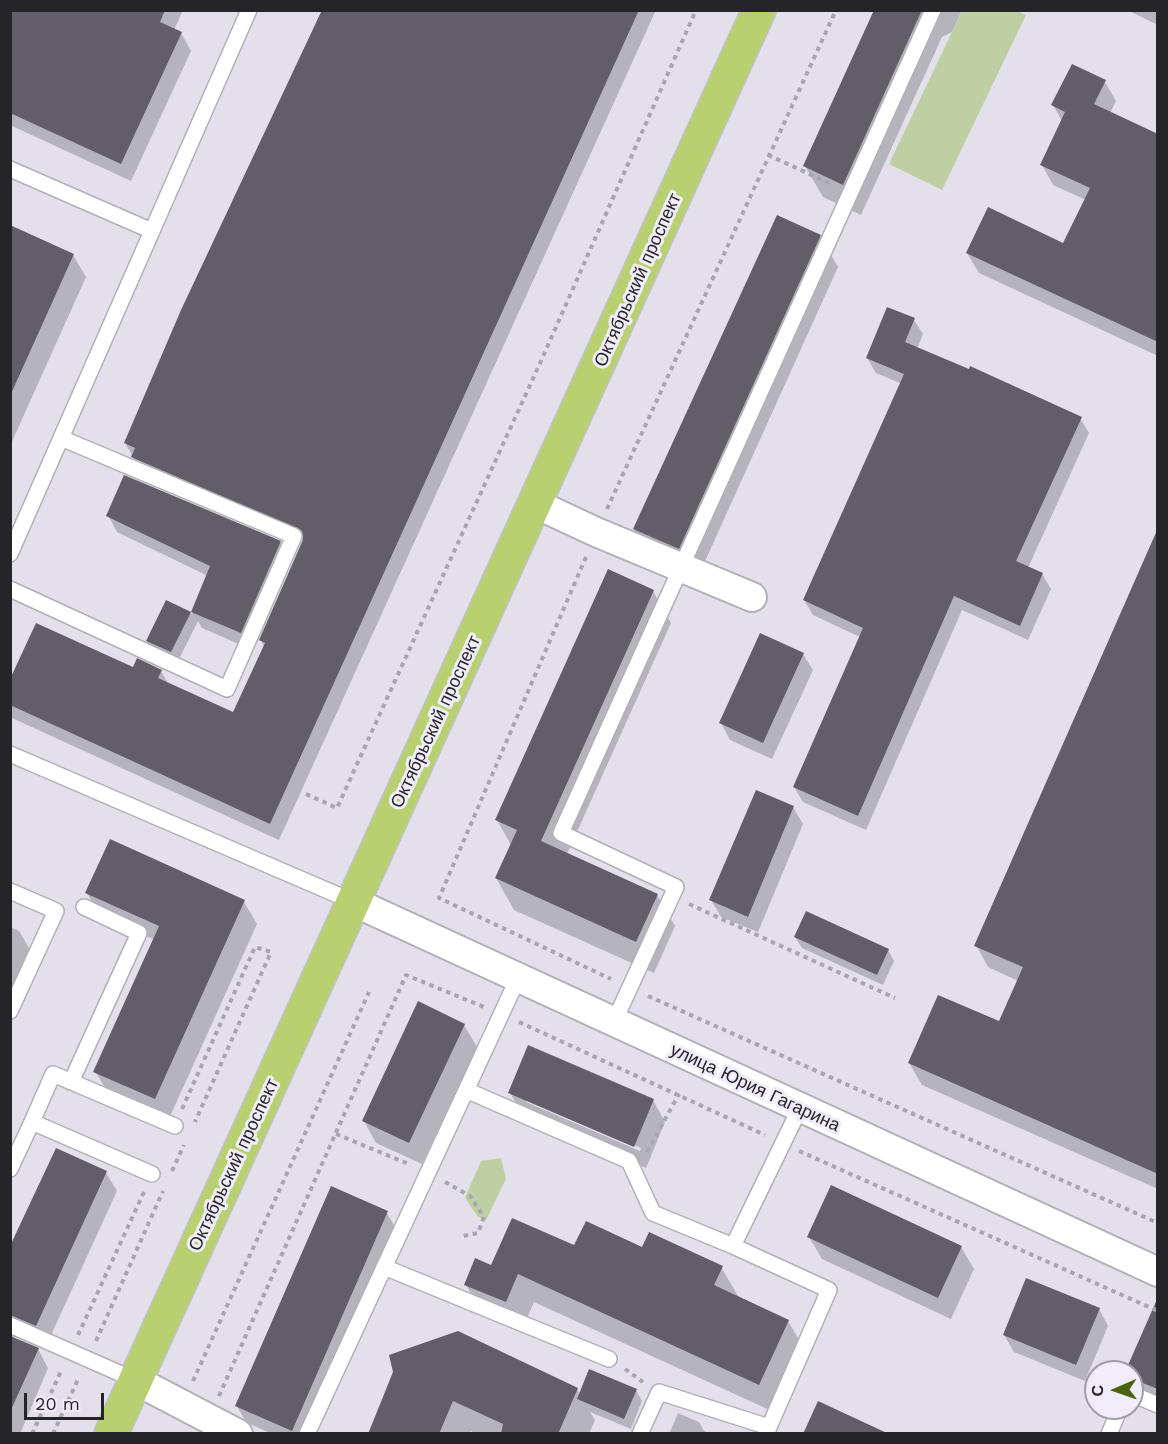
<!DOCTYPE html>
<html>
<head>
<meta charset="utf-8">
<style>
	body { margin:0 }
	#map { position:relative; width:1168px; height:1444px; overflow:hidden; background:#e3e0eb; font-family:"Work Sans",sans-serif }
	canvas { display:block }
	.frame { position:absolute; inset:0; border:12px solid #252428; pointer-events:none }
	.north { position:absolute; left:1084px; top:1360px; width:60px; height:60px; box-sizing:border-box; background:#f0edf8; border:2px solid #9f9da5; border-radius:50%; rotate:268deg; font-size:16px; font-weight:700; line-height:24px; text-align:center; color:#252428 }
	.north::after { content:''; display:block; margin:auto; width:21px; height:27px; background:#4a610e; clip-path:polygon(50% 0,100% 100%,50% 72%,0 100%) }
	.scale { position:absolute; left:24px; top:1393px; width:80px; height:27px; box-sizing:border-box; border:3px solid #252428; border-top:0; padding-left:8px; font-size:18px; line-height:21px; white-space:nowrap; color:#252428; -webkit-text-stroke:4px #f0edf8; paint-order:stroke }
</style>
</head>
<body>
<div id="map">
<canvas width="1168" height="1444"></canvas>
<div class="frame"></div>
<div class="north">С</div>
<div class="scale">20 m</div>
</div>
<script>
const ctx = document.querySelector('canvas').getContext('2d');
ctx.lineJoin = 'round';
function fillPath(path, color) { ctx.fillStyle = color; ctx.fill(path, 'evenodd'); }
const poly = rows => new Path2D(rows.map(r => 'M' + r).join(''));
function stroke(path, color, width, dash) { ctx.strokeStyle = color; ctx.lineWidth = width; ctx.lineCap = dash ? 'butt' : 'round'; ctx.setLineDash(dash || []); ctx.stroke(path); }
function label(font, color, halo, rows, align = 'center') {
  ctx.font = font + ' "Work Sans",sans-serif'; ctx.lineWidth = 6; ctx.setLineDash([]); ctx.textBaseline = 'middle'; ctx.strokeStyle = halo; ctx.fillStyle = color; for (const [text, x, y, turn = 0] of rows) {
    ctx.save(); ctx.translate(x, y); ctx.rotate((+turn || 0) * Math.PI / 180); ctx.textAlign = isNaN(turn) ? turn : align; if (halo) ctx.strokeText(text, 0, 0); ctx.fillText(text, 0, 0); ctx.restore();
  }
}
fillPath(poly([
	[962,11,1016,11,1026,15,942,190,889,164],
	[501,1158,506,1179,486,1220,478,1217,465,1198,481,1161]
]), '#bfcfa4');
fillPath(poly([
	[10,10,183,10,174,30,181,33,191,51,131,181,10,125],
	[322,10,656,10,279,840,12,718,10,683,133,669,161,671,169,685,234,714,264,647,261,640,302,541,143,474,125,443,182,311],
	[876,10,962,10,952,32,942,37,861,215,823,197,805,166],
	[1127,10,1158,10,1158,25],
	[1105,82,1116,101,1110,113,1158,135,1158,356,979,273,967,253,1064,245,1086,200,1053,185,1042,165,1062,121,1053,105],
	[10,227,73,255,86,277,10,446],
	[820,236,838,267,697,579,652,560,634,529],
	[914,320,923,334,917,349,1080,418,1089,433,1028,568,1042,574,1051,589,1028,640,962,610,866,830,803,802,794,787,860,637,813,615,804,600,902,384,876,373,867,358],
	[108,515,280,542,290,559,250,649,202,628,198,621,177,663,154,652,147,641,167,602,192,614,208,576,117,532],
	[1158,531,1158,1189,922,1085,909,1063,1000,1023,1018,981,988,967,976,945],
	[653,591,671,623,567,854,657,895,675,926,654,973,514,910,496,878,511,845,497,820],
	[803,654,813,670,772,759,730,740,721,723],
	[793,807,803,824,758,932,721,917,711,900],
	[87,893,244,902,257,924,168,1121,108,1093,95,1071,155,940,99,915],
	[10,927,19,931,32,953,10,1000],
	[795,937,888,950,894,961,883,985,802,948],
	[464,1025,477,1047,422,1164,376,1143,364,1121],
	[510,1093,653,1100,665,1122,646,1168,523,1115],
	[526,1099,641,1148,640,1151,526,1102],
	[57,1150,106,1173,117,1191,47,1344,21,1333,13,1339,38,1349,48,1368,20,1434,10,1434,10,1249],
	[387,1213,396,1229,307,1434,272,1434,246,1422,237,1406],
	[809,1237,961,1247,974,1269,951,1319,822,1259],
	[575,1247,643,1249,721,1267,738,1296,788,1321,805,1350,776,1413,534,1302,522,1330,482,1314,466,1285,492,1267],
	[1099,1309,1108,1326,1085,1381,1014,1352,1004,1335],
	[1158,1330,1158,1412,1144,1406,1132,1386,1132,1372,1127,1372],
	[395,1372,577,1389,580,1395,636,1390,642,1401,631,1429,590,1412,595,1420,589,1434,476,1434,471,1431,470,1434,369,1434],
	[678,1413,699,1422,704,1431,710,1434,669,1434]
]), '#0003');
fillPath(poly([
	[10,10,165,10,160,22,182,32,121,164,10,113],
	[322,10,639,10,270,824,10,705,10,679,36,623,133,667,137,658,162,670,158,678,233,712,265,643,259,640,303,540,302,531,131,457,135,448,124,443,181,310],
	[874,10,922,10,843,185,803,166],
	[1072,64,1106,80,1094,104,1158,134,1158,342,966,253,988,207,1063,243,1090,188,1040,165,1065,112,1051,105],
	[777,215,821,235,679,549,633,529],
	[10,225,74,254,10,396],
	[887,307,915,318,905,342,969,369,970,366,1082,417,1016,561,1043,573,1020,626,954,596,858,816,793,787,863,628,803,600,904,374,866,358],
	[124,475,281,541,241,633,191,612,210,566,106,516],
	[1158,528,1158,1174,908,1063,938,995,999,1021,1023,967,974,946],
	[608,569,654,590,541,841,658,894,636,942,495,878,517,830,495,820],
	[166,600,191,612,171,652,146,641],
	[760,633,804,653,763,743,719,723],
	[756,790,794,806,748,917,709,900],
	[110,839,245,900,155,1099,93,1072,159,926,85,893],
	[806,911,889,949,877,975,794,937],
	[418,1001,465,1024,409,1143,362,1121],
	[528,1045,654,1099,634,1147,508,1093],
	[56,1148,107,1171,36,1326,10,1315,10,1246],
	[831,1185,962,1246,938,1298,807,1237],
	[331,1186,388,1211,292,1431,235,1406],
	[512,1218,574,1245,586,1221,642,1247,649,1232,723,1266,714,1285,789,1320,759,1385,518,1274,506,1302,464,1285,475,1258,491,1265],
	[1026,1278,1100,1308,1076,1365,1003,1335],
	[1158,1297,1158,1389,1132,1379,1132,1372,1125,1372],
	[458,1331,578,1388,558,1434,501,1434,503,1424,453,1401,439,1434,368,1434,393,1372,389,1355],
	[10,1336,39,1348,10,1412],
	[589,1369,637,1389,624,1419,577,1399],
	[818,1401,889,1434,803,1434]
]), '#615e67');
const service = poly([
	[10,169,152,231,10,554],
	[152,231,249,10],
	[10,589,227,689,294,536,61,438],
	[10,754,354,902],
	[10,891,56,911,10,1011],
	[614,1022,676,887,561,833,933,10],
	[71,1082,139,933,84,907],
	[466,1090,629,1161,653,1213,733,1246],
	[32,1122,53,1074,175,1126],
	[10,1169,32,1122,152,1174],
	[384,1267,609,1359],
	[10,1325,135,1380],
	[1132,1394,1158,1405],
	[307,1434,518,978],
	[640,1434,659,1392,769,1427],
	[766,1434,829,1290,733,1246,800,1108],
	[1109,1434,1120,1408]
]);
const minor = poly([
	[536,504,596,532,752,597],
	[354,902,1158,1272],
	[135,1380,238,1434]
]);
const primary = poly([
	[111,1434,759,10]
]);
stroke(service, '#b2afb9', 18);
stroke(minor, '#b2afb9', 32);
stroke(primary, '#c2c2c3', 36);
stroke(poly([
	[768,155,831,184],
	[607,509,836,10],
	[586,557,439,898,611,979],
	[306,794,337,808,541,361,696,10],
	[689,904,895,998],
	[648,996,1158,1223],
	[519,1022,765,1135],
	[182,1109,255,947,271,952,195,1122],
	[336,1134,411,1165],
	[799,1151,1158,1311],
	[647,1152,679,1094],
	[172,1171,184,1145],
	[445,1182,470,1196,484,1217,478,1233,463,1236],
	[78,1335,144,1192],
	[96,1341,163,1191],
	[625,1369,643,1382],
	[193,1381,369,992],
	[219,1396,406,975,484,1007],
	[32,1434,62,1369],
	[53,1434,79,1377]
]), '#a7a5ae', 4, [4.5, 4.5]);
stroke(service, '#fff', 15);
stroke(minor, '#fff', 28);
stroke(primary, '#b8d070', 33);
label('18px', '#252428', '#f0edf8', [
	["Октябрьский проспект",638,280,-66],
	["Октябрьский проспект",436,722,-65],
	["улица Юрия Гагарина",755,1088,25],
	["Октябрьский проспект",234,1165,-65]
]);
</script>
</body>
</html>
